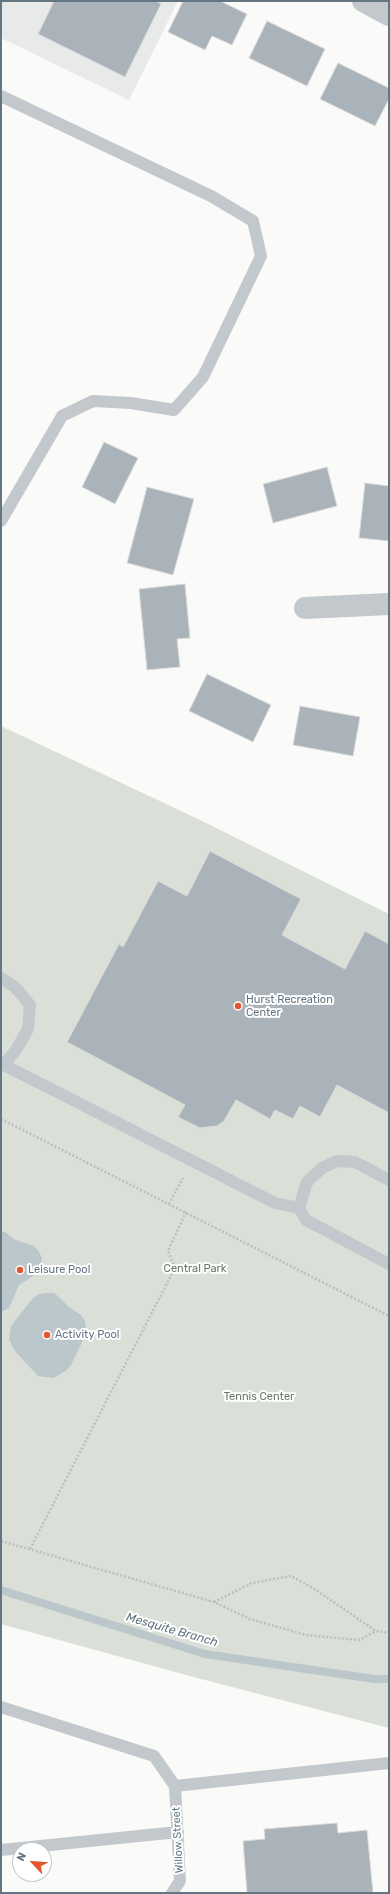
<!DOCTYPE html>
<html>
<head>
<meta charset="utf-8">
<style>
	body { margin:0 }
	#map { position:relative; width:390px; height:1894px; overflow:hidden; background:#fafaf8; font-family:Rubik,sans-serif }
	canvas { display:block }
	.frame { position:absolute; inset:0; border:2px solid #657683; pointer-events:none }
	.north { position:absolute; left:12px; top:1842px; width:40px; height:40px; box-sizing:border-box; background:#fff; border:1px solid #c1c8cd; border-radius:50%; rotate:296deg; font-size:11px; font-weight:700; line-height:16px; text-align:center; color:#657683 }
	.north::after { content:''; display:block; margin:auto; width:14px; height:18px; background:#e4572e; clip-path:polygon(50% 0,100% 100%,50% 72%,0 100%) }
</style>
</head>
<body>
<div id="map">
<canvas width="390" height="1894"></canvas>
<div class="frame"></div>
<div class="north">N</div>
</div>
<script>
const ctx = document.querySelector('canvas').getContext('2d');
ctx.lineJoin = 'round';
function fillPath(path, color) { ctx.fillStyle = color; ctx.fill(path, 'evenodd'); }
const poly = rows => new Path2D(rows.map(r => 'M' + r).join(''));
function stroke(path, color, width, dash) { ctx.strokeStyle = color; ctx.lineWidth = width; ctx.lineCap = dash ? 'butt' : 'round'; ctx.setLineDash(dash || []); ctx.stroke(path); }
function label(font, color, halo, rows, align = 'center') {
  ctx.font = font + ' Rubik,sans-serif'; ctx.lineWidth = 4; ctx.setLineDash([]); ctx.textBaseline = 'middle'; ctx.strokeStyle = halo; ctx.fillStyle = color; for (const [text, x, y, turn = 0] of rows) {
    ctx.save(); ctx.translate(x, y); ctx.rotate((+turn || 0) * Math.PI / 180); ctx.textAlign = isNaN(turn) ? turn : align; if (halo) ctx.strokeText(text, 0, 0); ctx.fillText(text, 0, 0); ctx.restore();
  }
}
fillPath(poly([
	[1,1,178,1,129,100,1,38]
]), '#e8e9e9');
fillPath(poly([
	[1,726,200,820,389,914,389,1728,186,1675,1,1624]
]), '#dadfd7');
fillPath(poly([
	[1,1232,5,1232,15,1240,32,1245,38,1250,42,1258,38,1273,19,1285,9,1308,1,1312],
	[46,1293,54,1293,59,1297,69,1307,81,1315,85,1321,86,1329,85,1336,71,1365,66,1371,53,1378,38,1376,14,1350,9,1339,11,1326,32,1299,39,1294]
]), '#bbc7cb');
stroke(poly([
	[1,1590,205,1654,374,1679,389,1679]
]), '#bbc7cb', 8);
const building = poly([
	[54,1,156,1,161,4,125,77,38,34,54,1],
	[183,1,220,1,247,14,232,45,212,36,205,50,168,32,183,1],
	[267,21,325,49,307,86,249,58,267,21],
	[338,63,389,88,389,99,375,126,320,99,338,63],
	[104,442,138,458,115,504,82,487,104,442],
	[327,467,337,506,273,523,263,484,327,467],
	[365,483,389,486,389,541,359,538,365,483],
	[147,487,194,499,173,575,127,563,147,487],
	[185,584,190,638,177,639,180,667,147,670,139,589,185,584],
	[207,674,271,705,253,742,189,711,207,674],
	[300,706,360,717,353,756,293,745,300,706],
	[210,851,301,899,282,935,345,969,365,931,389,944,389,1113,337,1085,320,1117,300,1106,293,1119,275,1110,270,1119,236,1100,224,1121,217,1126,200,1128,178,1117,185,1105,67,1042,119,944,123,947,158,881,187,896,210,851],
	[337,1823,338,1833,367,1830,373,1893,247,1893,243,1841,265,1839,264,1829,337,1823]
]);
fillPath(building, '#aab3b9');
stroke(building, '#dcdcda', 1);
stroke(poly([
	[1,1119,389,1316],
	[169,1204,183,1178],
	[1,1541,214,1602,250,1619,306,1635,359,1640,376,1631],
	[30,1549,175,1268,168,1251,186,1212],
	[214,1602,252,1583,291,1576,316,1590,376,1631,389,1633]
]), '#bbbfc2', 2.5, [2, 2]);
stroke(poly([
	[1,96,211,196,253,221,261,256,203,377,174,410,131,403,93,401,62,416,1,521],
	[1,978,15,987,30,1005,28,1029,16,1050,4,1065,1,1063],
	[4,1065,275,1203,299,1208],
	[389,1180,355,1162,337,1161,322,1168,307,1182,299,1208,306,1220,389,1264],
	[1,1707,154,1756,175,1786],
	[175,1786,389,1763],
	[1,1850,178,1832],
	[172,1893,180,1881,175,1786]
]), '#c3c8cc', 12);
stroke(poly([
	[363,1,389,15],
	[305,608,389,604]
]), '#c3c8cc', 22);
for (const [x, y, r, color] of [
	[238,1006,4,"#e4572e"],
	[20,1270,4,"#e4572e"],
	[47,1335,4,"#e4572e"]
]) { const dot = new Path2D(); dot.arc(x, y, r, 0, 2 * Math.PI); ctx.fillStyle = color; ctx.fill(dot); stroke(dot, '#fff', 1.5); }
label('11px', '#657683', '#fff', [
	["Hurst Recreation",246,1000],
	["Center",246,1013],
	["Leisure Pool",28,1270],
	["Activity Pool",55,1335]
], 'left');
label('11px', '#687a64', '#fff', [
	["Central Park",195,1269],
	["Tennis Center",259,1397]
]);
label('11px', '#657683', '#fff', [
	["Willow Street",178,1840,-93]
]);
label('italic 12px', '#60757c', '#fff', [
	["Mesquite Branch",172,1630,16]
]);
</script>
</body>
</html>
